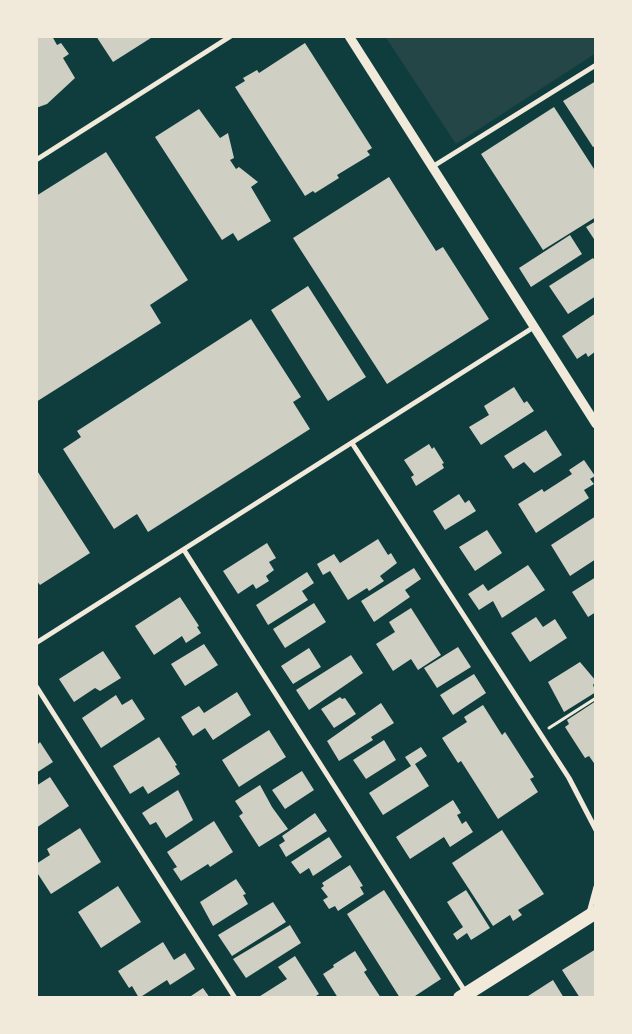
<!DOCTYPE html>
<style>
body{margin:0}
#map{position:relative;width:632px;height:1034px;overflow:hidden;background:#0f3d3e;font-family:"Noto Serif",serif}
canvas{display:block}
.frame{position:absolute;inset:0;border:38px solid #f1e9da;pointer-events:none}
</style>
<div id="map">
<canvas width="632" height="1034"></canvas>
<div class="frame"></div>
</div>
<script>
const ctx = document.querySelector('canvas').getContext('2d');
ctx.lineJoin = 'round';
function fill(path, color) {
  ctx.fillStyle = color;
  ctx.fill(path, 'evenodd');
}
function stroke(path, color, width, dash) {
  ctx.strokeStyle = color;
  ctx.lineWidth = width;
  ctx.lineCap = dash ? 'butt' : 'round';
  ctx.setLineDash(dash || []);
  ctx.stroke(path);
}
const green = new Path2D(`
 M385,36H596V53L456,144Z`);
const building = new Path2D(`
 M36,36H52L57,45L61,43L69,54L63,58L75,78L47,104L36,108Z
 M96,36H154L113,62Z
 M305,43L372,148L367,151L370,155L337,175L339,178L315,193L313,191L305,196L235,87L245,81L243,78L257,70L259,73Z
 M596,81V146L593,147L563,101Z
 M554,107L596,172V217L543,250L481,154Z
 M199,109L220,138L228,133L234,158L230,160L236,169L239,167L258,182L251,187L271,221L238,241L233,233L222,240L155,137Z
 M106,152L188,280L150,305L161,323L36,402V196Z
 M389,177L436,251L443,247L489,319L387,384L293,238Z
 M596,221V242L586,227Z
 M570,235L582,254L531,287L519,268Z
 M593,258L596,262V296L568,314L549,286Z
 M308,286L366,377L328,401L271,310Z
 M596,313V351L588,357L586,353L577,359L562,336Z
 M251,319L301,397L293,402L310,429L148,532L137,514L114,529L63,449L81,437L77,431Z
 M514,387L524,403L527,401L534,411L481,445L469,427L489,415L484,406Z
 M546,430L562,455L534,473L524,462L513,469L504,456Z
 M429,444L432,449L434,447L444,463L442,464L444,468L416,486L411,477L414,475L404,460Z
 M584,460L595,476L590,479L594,484L584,490L589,498L536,533L518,504L542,489L544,492L572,474L569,470Z
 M36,469L90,553L40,585L36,580Z
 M459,494L465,503L469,500L476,511L445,530L433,511Z
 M596,516V559L570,576L551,545Z
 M487,530L502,553L475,571L459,547Z
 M378,539L388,555L391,553L397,563L380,576L384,581L369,591L367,588L348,600L330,571L323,575L317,564L334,554L340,563Z
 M267,543L276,558L269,562L274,570L266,576L269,581L256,589L253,584L238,594L223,571Z
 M528,565L545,590L502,618L493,601L479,610L468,594L483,584L488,591Z
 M414,568L421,579L405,590L410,597L374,622L361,601Z
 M307,572L314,583L302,591L308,600L268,625L256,605Z
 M596,577V612L588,617L572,592Z
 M180,597L199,626L197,627L201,633L186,643L182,636L154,655L135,626Z
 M314,603L326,622L285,648L273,629Z
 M411,608L441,655L418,670L411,659L393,671L376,644L395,632L389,622Z
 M536,617L543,627L555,619L567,638L530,662L511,633Z
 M204,644L218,665L185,686L171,664Z
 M458,647L471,667L437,688L424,668Z
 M309,648L321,667L293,684L281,666Z
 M103,651L121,678L100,691L95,688L74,702L59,679Z
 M351,655L363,673L309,710L296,690Z
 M580,662L596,681L593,685L596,692L564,712L548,682Z
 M474,674L486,693L453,715L440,695Z
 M237,692L251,715L213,740L205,728L193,736L181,717L199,706L204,713Z
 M116,695L122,705L132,699L145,719L101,748L82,718Z
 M340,697L342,699L345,698L356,714L334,728L321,709Z
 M596,701V766L589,756L585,758L565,727L569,724L567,720Z
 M381,703L394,723L371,737L373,740L339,761L327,741Z
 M483,705L502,735L505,732L534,777L530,779L538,792L498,819L461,761L458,763L442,738L467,722L464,717Z
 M269,730L286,757L239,787L222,760Z
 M159,737L177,765L175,766L180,774L148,794L143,786L130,794L113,766Z
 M384,740L396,760L366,779L353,760Z
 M36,741L38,744L40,742L53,762L36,773Z
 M421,747L427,756L415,764L429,786L383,815L369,793L411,766L405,757Z
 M302,771L314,790L285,809L272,790Z
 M50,777L69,806L36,828V786Z
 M260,785L272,807L288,829L259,847L239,816L243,813L235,801Z
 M178,790L193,820L166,838L156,822L150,825L142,813Z
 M453,800L461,813L457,815L462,824L466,821L473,832L450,847L444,837L410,859L396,837Z
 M315,813L327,831L286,857L279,845L285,841L282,836Z
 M214,821L233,852L210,867L208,864L181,881L173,869L177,867L167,852Z
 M80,828L101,862L51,894L36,871V864L50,855L47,849Z
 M502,830L544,894L518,910L522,915L513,921L510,915L493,926L452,863Z
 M329,837L342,857L313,876L309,868L300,874L291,862Z
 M350,865L363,886L360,887L364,894L338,911L335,906L329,909L323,900L328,897L321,888L324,886L322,883Z
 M236,879L246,894L243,895L248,904L213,926L200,902Z
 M118,886L141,922L101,948L78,912Z
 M384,890L441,979L412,998H400L347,914Z
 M466,890L490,928L471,940L467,933L457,940L453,934L463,927L447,902Z
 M273,902L286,922L232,956L218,935Z
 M290,925L301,943L246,978L233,959Z
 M163,942L174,960L185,953L195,969L170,985L167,980L139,998L132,986L129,988L118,971Z
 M596,949V995L592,998H580L562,970Z
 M355,951L367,970L364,972L381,998H338L323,974L334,967L333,965Z
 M295,956L319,994L313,998H257L287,979L278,967Z
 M553,980L564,998H525Z
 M203,988L210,998H188Z`);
const path = new Path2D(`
 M549,728L596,698`);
const minor = new Path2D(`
 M36,160L231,36
 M432,167L596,65
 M352,443L569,778L596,830
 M184,550L466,993
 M36,643L534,327
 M36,686L235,998
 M589,913L596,887`);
const tertiary = new Path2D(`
 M349,36L596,424`);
const trunk = new Path2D(`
 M460,998L596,912`);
fill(green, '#244646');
fill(building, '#cfcfc3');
stroke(path, '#f1e9da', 3);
stroke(minor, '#f1e9da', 5);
stroke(tertiary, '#f1e9da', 9);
stroke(trunk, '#f1e9da', 14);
</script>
